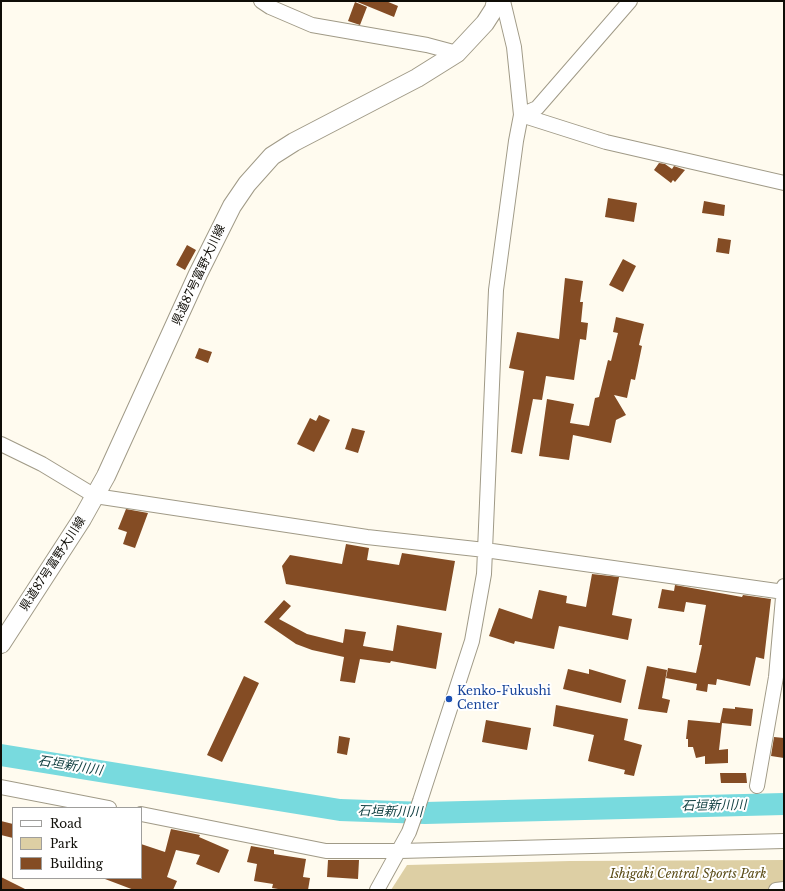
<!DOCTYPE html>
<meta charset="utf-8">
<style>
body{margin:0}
#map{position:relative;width:785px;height:891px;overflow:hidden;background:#fffbef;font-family:"Libre Baskerville",serif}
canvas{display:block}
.frame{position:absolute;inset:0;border:2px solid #0f0d07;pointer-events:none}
.legend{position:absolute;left:12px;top:807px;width:130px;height:72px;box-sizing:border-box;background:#fff;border:1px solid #9f9e9c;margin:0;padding:5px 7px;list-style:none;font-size:12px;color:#0f0d07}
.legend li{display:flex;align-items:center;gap:8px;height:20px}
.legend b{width:20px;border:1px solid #9f9e9c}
</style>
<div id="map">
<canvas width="785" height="891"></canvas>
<div class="frame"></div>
<ul class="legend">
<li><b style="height:5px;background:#fff"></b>Road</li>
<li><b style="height:11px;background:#ddcfa4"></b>Park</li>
<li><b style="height:11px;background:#844c24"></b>Building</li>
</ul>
</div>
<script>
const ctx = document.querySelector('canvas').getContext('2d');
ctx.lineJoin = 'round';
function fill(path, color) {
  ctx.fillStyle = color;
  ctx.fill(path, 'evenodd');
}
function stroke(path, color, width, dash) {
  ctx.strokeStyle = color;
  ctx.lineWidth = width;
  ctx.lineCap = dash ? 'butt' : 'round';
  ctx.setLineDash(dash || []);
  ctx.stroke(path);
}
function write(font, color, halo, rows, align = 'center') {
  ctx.font = font + ' "Libre Baskerville","Noto Sans JP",serif';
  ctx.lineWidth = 4;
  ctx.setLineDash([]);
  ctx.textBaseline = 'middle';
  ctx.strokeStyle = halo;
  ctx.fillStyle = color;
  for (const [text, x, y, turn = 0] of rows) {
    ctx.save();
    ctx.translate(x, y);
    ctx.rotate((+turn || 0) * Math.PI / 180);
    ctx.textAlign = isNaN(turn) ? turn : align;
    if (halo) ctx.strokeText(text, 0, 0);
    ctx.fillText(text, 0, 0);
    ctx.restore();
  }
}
const green = new Path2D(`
 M784,860V890H391L407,865L570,861Z`);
const river = new Path2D(`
 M1,755L340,810L425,813L784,804`);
const building = new Path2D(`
 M355,1H386L398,6L394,17Z
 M355,2L367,7L360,25L348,21Z
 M659,163L665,164L672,169L674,166L685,170L675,182L673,180L671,183L654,170Z
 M608,198L637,203L634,222L605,217Z
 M704,201L725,205L724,216L702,213Z
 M718,238L731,240L729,254L716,252Z
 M187,245L196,250L185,270L176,265Z
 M623,259L636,266L623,292L609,285Z
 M565,278L583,281L580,302H583L581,322L588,323L586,340L580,339L574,380L546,376L542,400L533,399L522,454L511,452L524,371L509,368L517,332L559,339Z
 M616,317L644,324L639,345L642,346L635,380L631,379L627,398L614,395L626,415L616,420L611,443L573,435L569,460L539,456L547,399L574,404L570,423L589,426L595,398L599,397L608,360L611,361L618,333L613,332Z
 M199,348L212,352L208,363L195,358Z
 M319,415L330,420L314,452L297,444L310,418L316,421Z
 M352,428L365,431L358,453L345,449Z
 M126,509L148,513L135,548L123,544L127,532L118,529Z
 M346,544L369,548L367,560L399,565L402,553L455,561L446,611L286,584L282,566L290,555L342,564Z
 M592,574L619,577L612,615L632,619L628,640L559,626L554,649L515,641L514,644L489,636L499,608L532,619L539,590L567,596L566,603L586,607Z
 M675,585L742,597L743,595L771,599L764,659L756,657L750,686L717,679L716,685L708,684L707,692L696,690L697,684L666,678L668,668L696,673L702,645H699L706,605L686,602L684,612L658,608L662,589L674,591Z
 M284,600L291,606L279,619L307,634L343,643L345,629L366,632L363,646L393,651L397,625L442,633L436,669L391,661L390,663L360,659L355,683L340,681L344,657L312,650L296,644L264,622Z
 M647,666L667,670L662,698L670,700L667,713L638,709Z
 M568,669L589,674V669L626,680L621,703L563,689Z
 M244,676L259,683L222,762L207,755Z
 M556,705L628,719L624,740L642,745L634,776L624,774L625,770L588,761L594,735L553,726Z
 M735,707L753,709L751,726L722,723L719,750L728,749V763L705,764V756L696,758L693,747H688V739H686L688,720L720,723L723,708L735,709Z
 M486,720L531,728L527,750L482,742Z
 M339,736L350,738L347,755L337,753Z
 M774,737L784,738V758L771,756Z
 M720,773H746L747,783H721Z
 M1,821L13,824V838L1,835Z
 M171,829L200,835L199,837L229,850L219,873L196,864L200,855L176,850L167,877L177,881L173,890H134L105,879L141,878V844L165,852Z
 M251,846L274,850V854L306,859L303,877L310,878L308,890H284L272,888L273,884L254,881L257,864L247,862Z
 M328,860H359L358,879L327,877Z
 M1,877L27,890H1Z`);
const minor = new Path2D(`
 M261,1L270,7L312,25L427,45L457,53
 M521,115L606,142L784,183
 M521,115L537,108L630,1
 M1,444L42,464L95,496L367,537L485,550L784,592
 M757,786L776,677L784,586
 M1,787L109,808
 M141,814L326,851H400L784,841
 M377,890L409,832L420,801L472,641L484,574L496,290L516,141L521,115L514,47L503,1
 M776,890L784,889`);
const major = new Path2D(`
 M1,644L82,519L106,476L198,274L232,206L247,184L272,156L294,142L417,78L457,53L485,23L494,9L496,1`);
const markers = [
 [449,699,4,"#1a4fb4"]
];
const streetNames = [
 ["県道87号富野大川線",199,275,-65],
 ["県道87号富野大川線",53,564,-57]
];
const transitNames = [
 ["Kenko-Fukushi",457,692],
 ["Center",457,706]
];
const parkNames = [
 ["Ishigaki Central Sports Park",688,875]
];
const waterNames = [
 ["石垣新川川",70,766,9],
 ["石垣新川川",714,806,-1],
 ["石垣新川川",390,812,1]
];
fill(green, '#ddcfa4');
stroke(river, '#78dade', 22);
fill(building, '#844c24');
stroke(minor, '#a09a87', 16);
stroke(major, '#a09a87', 20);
stroke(minor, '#fff', 14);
stroke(major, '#fff', 18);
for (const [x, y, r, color] of markers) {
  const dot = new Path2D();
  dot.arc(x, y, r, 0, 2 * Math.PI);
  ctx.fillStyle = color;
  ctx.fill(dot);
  stroke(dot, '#fff', 1.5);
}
write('12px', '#0f0d07', '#fff', streetNames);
write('12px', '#164399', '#fff', transitNames, 'left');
write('italic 12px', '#5a4b15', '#fff', parkNames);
write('italic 13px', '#134143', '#fff', waterNames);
</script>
